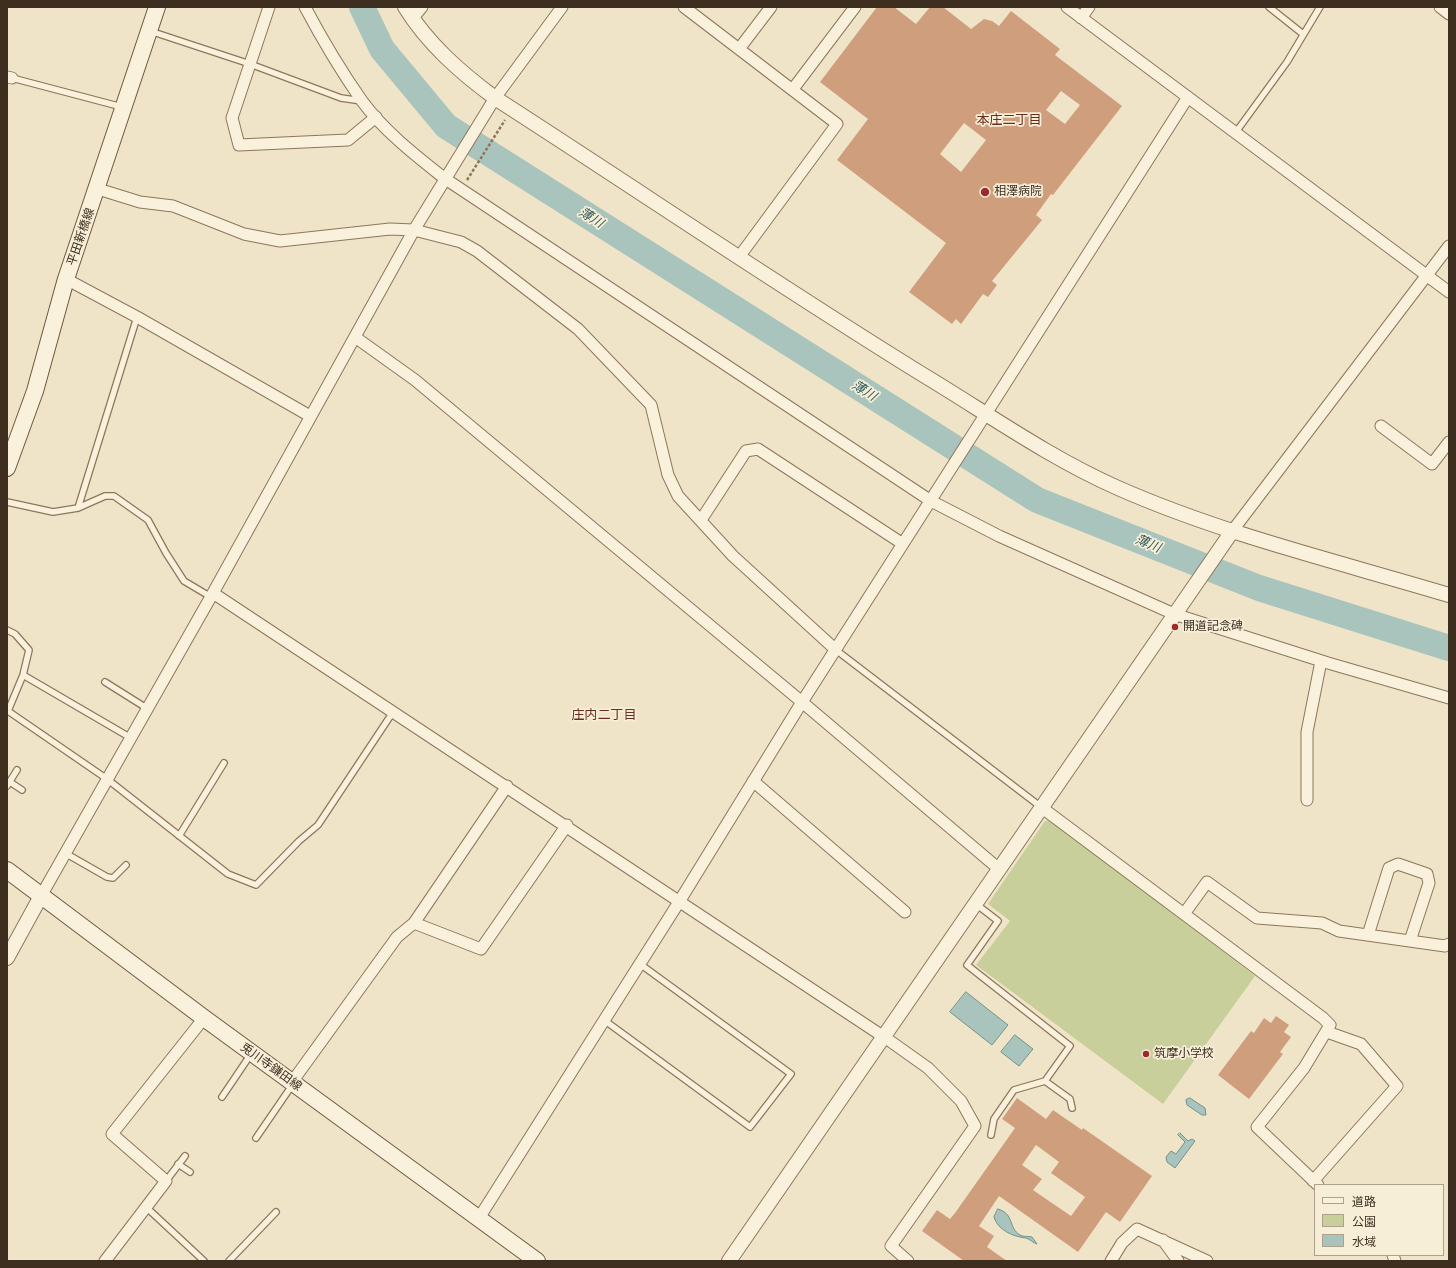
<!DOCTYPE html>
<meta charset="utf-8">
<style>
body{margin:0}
#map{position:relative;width:1456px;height:1268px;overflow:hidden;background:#f0e4c8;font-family:"IBM Plex Serif","Noto Sans JP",serif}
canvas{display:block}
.frame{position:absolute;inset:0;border:8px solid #3d2e20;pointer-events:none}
.legend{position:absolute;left:1314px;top:1184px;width:130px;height:72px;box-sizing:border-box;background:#f7eed8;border:1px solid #ada18e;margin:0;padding:5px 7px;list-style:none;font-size:12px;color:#3d2e20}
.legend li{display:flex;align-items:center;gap:8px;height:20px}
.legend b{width:20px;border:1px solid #ada18e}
</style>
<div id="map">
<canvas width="1456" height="1268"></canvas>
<div class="frame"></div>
<ul class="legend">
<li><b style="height:5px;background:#faf1dc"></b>道路</li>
<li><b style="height:11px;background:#c9cf9b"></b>公園</li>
<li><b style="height:11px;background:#a9c4bc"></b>水域</li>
</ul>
</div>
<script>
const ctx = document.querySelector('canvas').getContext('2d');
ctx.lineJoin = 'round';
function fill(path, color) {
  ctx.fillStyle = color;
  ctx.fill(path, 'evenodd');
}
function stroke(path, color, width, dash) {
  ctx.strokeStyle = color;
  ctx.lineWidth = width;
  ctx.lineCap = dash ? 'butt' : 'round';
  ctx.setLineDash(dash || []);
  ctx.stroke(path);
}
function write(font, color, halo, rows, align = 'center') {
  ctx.font = font + ' "IBM Plex Serif","Noto Sans JP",serif';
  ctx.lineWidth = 3.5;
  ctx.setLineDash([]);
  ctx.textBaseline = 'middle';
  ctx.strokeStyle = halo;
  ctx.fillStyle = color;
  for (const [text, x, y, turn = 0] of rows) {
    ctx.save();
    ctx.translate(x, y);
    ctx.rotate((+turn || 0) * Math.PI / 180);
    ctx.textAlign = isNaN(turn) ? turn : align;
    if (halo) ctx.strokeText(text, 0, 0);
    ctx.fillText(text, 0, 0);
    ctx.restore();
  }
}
const green = new Path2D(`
 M1050,820L1255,976L1163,1104L976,965L1010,921L988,904L1045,821Z`);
const water = new Path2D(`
 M966,992L1008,1025L992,1045L950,1012Z
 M1015,1035L1033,1049L1019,1066L1001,1052Z
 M1190,1098L1205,1108L1206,1115H1202L1187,1105L1186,1100Z
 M1180,1133L1188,1141L1192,1139L1195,1141L1175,1168L1167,1162L1166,1157L1171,1151L1176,1154L1185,1142L1178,1135Z
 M998,1209C1015,1214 1008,1228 1020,1235C1023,1237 1028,1236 1032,1237L1037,1244C1033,1243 1030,1239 1026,1238C1014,1237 997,1230 994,1217Z`);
const river = new Path2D(`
 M362,7L382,49L446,126L1037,500L1259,588L1449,648`);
const building = new Path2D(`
 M877,7H894L916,24L930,7H943L971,29L984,19L992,21L999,26L1011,11L1060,49L1055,55L1122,106L1053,195L1051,194L1036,215L1042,220L992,281L997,285L988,297L983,294L961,324L956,319L952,324L909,292L946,243L837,160L868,119L820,82ZM1061,91L1080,105L1065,124L1046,110ZM964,123L986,140L961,172L940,154Z
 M1276,1016L1289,1025L1284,1032L1291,1037L1280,1052L1283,1054L1249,1099L1218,1075L1251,1031L1254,1033L1264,1018L1271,1023Z
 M1017,1098L1046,1119L1053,1110L1082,1130L1083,1128L1152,1176L1120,1222L1106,1212L1078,1252L999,1196L979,1226L994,1236L987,1247L1007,1261H964L922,1231L937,1210L950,1219L955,1213L1015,1128L1002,1119ZM1036,1145L1059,1162L1051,1173L1085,1197L1071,1216L1033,1190L1042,1179L1022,1165Z`);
const path = new Path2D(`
 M467,180L505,120`);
const service = new Path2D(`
 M1269,7L1303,34
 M150,31L250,64L341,98L362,101
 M12,78L122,107
 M1236,132L1287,62L1320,7
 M7,502L53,512L78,508L137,317
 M78,508L105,496H114L148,520L166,553L184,581L211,597
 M7,630L15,634L29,650L23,675L8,711L107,779L228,874L256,885L299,841L318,825L393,712
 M836,650L1041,807
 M23,675L131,738
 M105,682L148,709
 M10,782L22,790
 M7,786L17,770
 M179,836L224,763
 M65,853L107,877L113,878L126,865
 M976,904L998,921L967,965L1070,1046L1045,1081
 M604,1020L750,1127L791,1074L640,964
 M222,1097L251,1054
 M991,1135L994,1119L1014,1090L1045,1081L1070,1099L1072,1108
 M256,1138L293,1084
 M178,1164L190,1172
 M166,1181L185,1156
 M146,1207L204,1261
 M229,1261L276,1212`);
const minor = new Path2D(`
 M269,7L232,118L239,145L348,140L376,117
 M305,7C322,39 341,71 362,101C384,131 415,155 444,178L931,501L999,536L1174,614L1328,663L1449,698
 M684,7L837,124L739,257
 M1067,7L1449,292
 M1440,7L1449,14
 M1081,18L1089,7
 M412,19L422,7
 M739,49L771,7
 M7,77L12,78
 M793,89L855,7
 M98,189L140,202L173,206L244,234L280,241L390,229L414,230L461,242L477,251L578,329L651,405L668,475L678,496L733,556L836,650
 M66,279L137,317L310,416
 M355,337L415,380L802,702L999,869
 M1381,426L1432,464L1449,442
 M701,520L746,451L758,449L903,544
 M1233,530L1449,246
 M213,593L890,1041L928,1068L961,1101L975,1126L891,1246L908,1261
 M753,781L905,912
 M1307,800V732L1321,661
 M1041,807L1323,1018L1330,1025L1304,1068L1257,1127L1318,1185
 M41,896L213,593L414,230L495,98L562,7
 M1184,914L1207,882L1257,918L1322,923L1339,931L1445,946L1449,944
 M414,923L481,949L567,825
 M1368,935L1389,868L1398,864L1427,874L1429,883L1410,941
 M292,1082L397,937L414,923L507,786
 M1313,1181L1397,1086L1361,1044L1327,1032
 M479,1218L679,902L802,702L1188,97
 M1163,1240L1178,1261
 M1393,1255L1395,1261
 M105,1261L166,1181L112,1134L204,1018
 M1111,1261L1122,1243L1137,1229L1207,1261`);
const tertiary = new Path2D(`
 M405,7C428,44 460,72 495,98C638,190 779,286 925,376C988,414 1050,458 1118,488C1222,534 1339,562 1449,595
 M7,958L41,896
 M729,1261L1233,530`);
const secondary = new Path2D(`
 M7,468L35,391L66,279L157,7
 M7,870L204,1018L537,1261`);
const markers = [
 [985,192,5,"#9e2a2b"],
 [1175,627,4,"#9e2a2b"],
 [1146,1054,4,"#9e2a2b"]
];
const poiNames = [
 ["相澤病院",994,192],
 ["開道記念碑",1183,627],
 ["筑摩小学校",1154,1054]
];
const streetNames = [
 ["平田新橋線",81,237,-71],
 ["兎川寺鎌田線",271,1067,36]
];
const neighbourhoodNames = [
 ["本庄二丁目",1009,120],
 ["庄内二丁目",604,715]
];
const waterNames = [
 ["薄川",591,218,32],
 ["薄川",864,391,32],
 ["薄川",1148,544,22]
];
fill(green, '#c9cf9b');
fill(water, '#a9c4bc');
stroke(water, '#6f938a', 1);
stroke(river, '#a9c4bc', 26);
fill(building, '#cf9f7d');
stroke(service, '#8d765c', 8);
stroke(minor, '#8d765c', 13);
stroke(tertiary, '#8d765c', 16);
stroke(secondary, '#6f573f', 18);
stroke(path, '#8d765c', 2.5, [3, 2]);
stroke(service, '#faf1dc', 5.5);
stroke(minor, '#faf1dc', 11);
stroke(tertiary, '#faf1dc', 14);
stroke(secondary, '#faf1dc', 16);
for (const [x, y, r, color] of markers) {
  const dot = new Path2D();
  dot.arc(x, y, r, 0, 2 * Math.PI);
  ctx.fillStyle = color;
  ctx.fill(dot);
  stroke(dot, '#f7eed8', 1.5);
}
write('12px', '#3d2e20', '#f7eed8', poiNames, 'left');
write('12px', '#3d2e20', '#f7eed8', streetNames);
write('13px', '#6b2e1e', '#f7eed8', neighbourhoodNames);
write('italic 13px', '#2f5d5a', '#f7eed8', waterNames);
</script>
